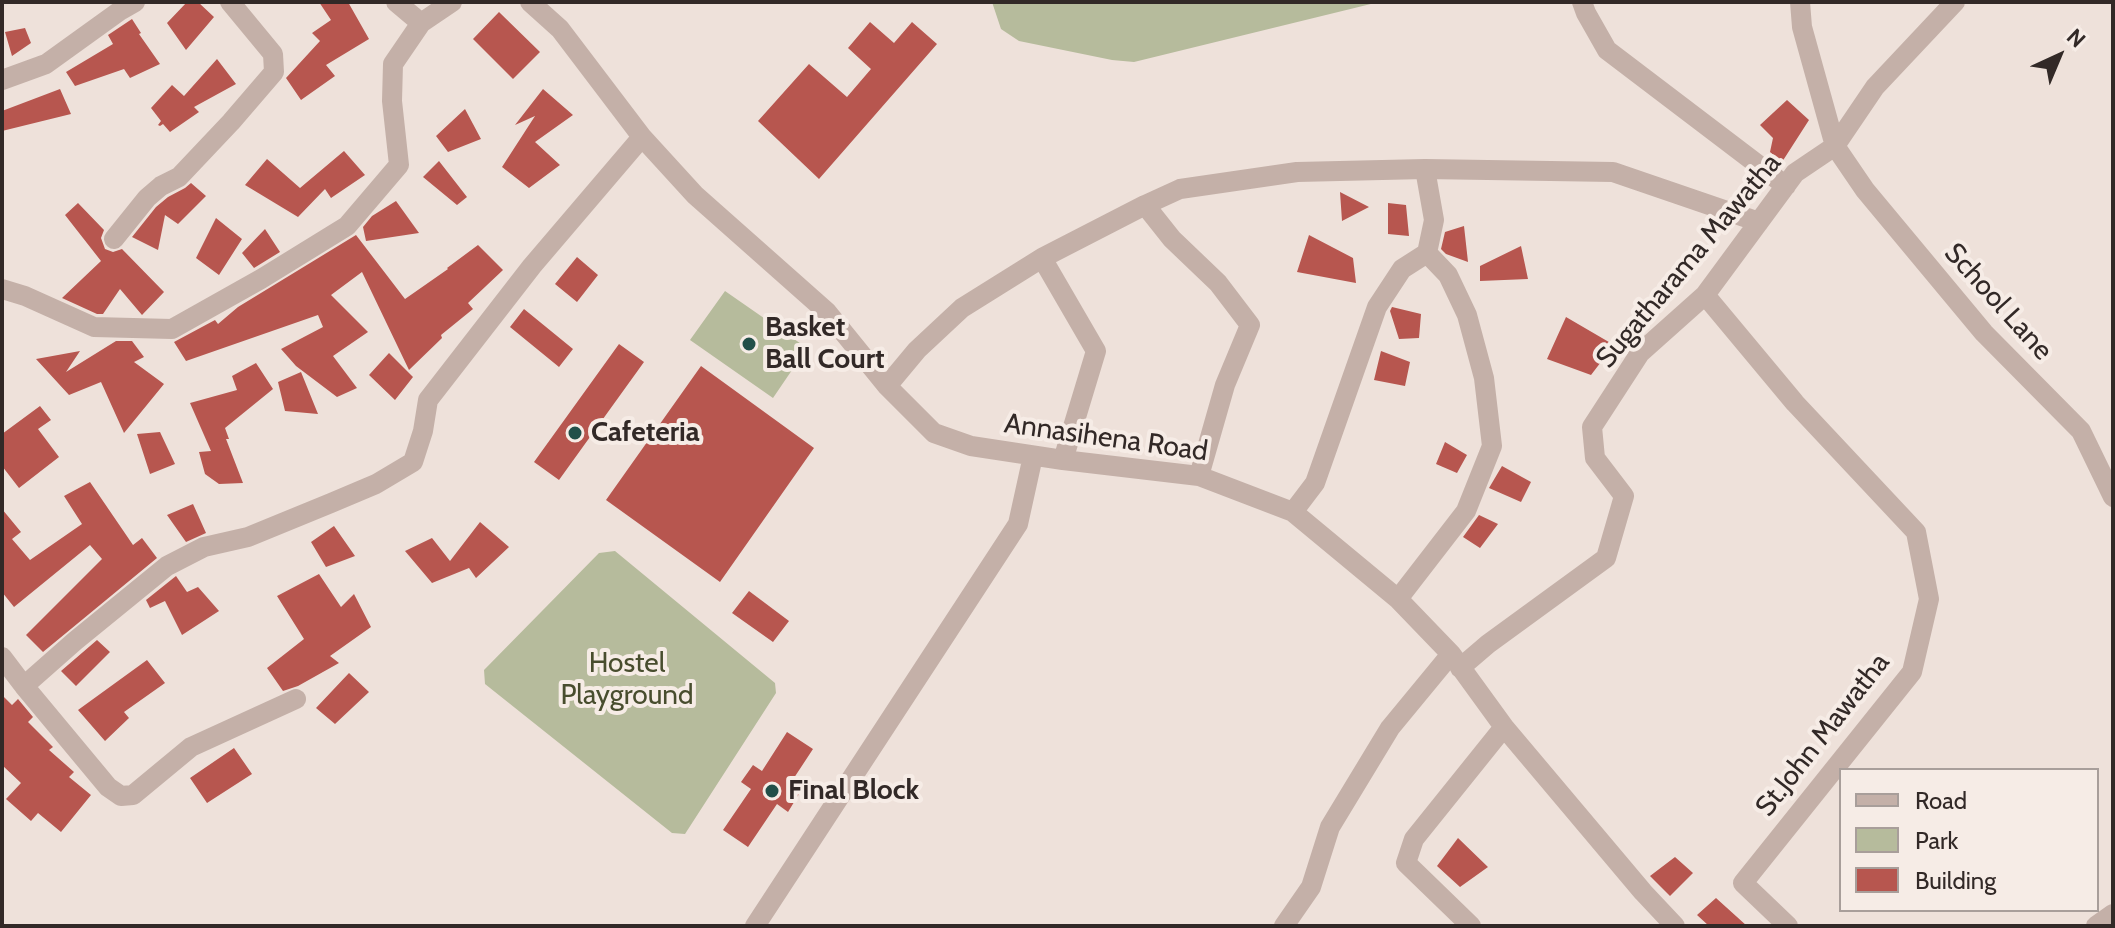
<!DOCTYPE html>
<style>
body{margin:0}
#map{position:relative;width:2115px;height:928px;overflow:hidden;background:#eee1da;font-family:Cabin,sans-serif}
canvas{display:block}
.frame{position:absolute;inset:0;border:4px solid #322927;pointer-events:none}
.legend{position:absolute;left:1839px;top:768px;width:260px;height:144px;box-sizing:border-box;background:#f6ece6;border:2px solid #a89e9a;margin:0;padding:10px 14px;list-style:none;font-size:24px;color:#322927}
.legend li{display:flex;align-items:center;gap:16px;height:40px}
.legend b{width:40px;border:2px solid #a89e9a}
.north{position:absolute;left:2019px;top:16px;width:80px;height:80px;-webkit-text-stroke:6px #f6ece6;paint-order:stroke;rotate:44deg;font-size:22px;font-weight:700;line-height:32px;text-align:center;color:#322927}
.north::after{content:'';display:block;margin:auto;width:28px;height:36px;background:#322927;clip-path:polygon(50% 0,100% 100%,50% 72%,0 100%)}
</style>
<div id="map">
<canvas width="2115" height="928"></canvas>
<div class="frame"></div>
<ul class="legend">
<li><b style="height:10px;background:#c4b0a8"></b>Road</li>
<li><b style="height:22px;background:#b6bb9c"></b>Park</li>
<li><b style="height:22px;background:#b7564f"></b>Building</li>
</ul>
<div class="north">N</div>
</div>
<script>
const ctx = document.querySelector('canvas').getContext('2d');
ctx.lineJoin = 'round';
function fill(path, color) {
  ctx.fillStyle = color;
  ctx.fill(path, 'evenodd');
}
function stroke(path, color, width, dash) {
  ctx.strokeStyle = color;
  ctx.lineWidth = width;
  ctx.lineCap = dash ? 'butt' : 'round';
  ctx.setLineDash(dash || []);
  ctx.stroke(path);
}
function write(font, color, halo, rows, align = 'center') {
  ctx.font = font + ' Cabin,sans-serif';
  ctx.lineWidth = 8;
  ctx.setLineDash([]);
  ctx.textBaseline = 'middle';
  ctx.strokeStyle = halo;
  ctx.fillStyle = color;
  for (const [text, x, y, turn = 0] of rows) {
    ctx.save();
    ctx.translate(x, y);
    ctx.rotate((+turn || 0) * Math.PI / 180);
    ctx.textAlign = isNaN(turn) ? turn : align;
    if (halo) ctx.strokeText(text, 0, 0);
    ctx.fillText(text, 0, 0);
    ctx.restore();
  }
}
const green = new Path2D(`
 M992,2H1379L1134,62L1112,60L1019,41L1001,29Z
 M725,291L807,348L773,398L690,340Z
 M615,551L775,683L776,693L685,834L672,833L485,684L484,670L599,553Z`);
const building = new Path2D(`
 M187,2H198L214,17L186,50L167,23Z
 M319,2H348L369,39L326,65L335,76L301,100L286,78L320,41L312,33L331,20Z
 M499,12L540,52L513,79L473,39Z
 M132,19L141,33L139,34L160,64L130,78L124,69L75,86L66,72L113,44L108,35Z
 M870,22L894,43L912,22L937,44L819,179L758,121L809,64L847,97L871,69L848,48Z
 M25,28L31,43L12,56L5,32Z
 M217,59L236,84L194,107L199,112L170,132L163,124L160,126L158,125L161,121L151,108L172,85L184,96Z
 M60,89L71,114L2,131V111Z
 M543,89L573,115L535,142L560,165L529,188L502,167L535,116L515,125Z
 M1787,100L1809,120L1782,162L1770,152L1773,138L1760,125Z
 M465,109L481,139L448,152L436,136Z
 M344,151L365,175L331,198L325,189L298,217L245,185L267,159L300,188Z
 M439,161L467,197L457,205L423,177Z
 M191,183L206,196L178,224L165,215L158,250L132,237L156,207L168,197L185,188Z
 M1340,192L1369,207L1342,221Z
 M396,201L419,233L366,241L363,227L372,216Z
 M78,203L104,230L101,238L105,249L113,252L122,249L164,292L142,315L120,289L103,314H97L62,298L101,261L65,215Z
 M1388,203L1406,205L1409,236L1388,234Z
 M216,218L242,239L219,275L196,258Z
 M1464,226L1468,262L1446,254L1441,249L1445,232Z
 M265,229L280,252L254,268L242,253Z
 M356,235L405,299L448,269L447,268L478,245L503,270L468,303L473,309L441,335L442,338L409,370L362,272L331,295L368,332L333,356L357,388L337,397L296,366L281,349L323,327L318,315L186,361L174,342L215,320L218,324L238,307Z
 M1309,235L1353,258L1356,283L1297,272Z
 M1521,246L1528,279L1480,281V266Z
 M577,257L598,275L577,302L555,284Z
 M1392,307L1421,314L1419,338L1399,339L1390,311Z
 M524,309L573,349L559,367L510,327Z
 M1566,317L1614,345L1591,375L1547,359Z
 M116,341H132L144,357L134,362L164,384L124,433L101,382L69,395L36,359L80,351L66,372Z
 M619,344L644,362L559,480L534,462Z
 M1381,351L1410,362L1405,386L1374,380Z
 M389,353L413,377L395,400L369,375Z
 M256,363L273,389L225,428L229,439H226L243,483L219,484L205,474L199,452L211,451L190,403L237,390L232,376Z
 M701,366L814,448L720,582L606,500Z
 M301,372L318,414L285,411L278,382Z
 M40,406L51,420L38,429L59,457L19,488L2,466V434Z
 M160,432L175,464L150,474L137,434Z
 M1445,442L1467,455L1457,473L1436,464Z
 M1502,466L1531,482L1521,502L1489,488Z
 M90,482L133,545L142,538L157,558L43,652L26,635L102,559L90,545L14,607L2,592V509L21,532L12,539L30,560L82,524L64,496Z
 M193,504L206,533L186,542L167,515Z
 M1479,515L1498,524L1480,548L1463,537Z
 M480,522L509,547L476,578L469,568L432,583L405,551L432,538L450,561Z
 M334,526L355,556L326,567L311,542Z
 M319,574L341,607L354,594L371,627L330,656L339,663L298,686L283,691L267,668L304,639L277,596Z
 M176,576L187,592L198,587L219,611L182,635L165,601L150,608L146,600Z
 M749,591L789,621L773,642L732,613Z
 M97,640L110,652L76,686L61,671Z
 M147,660L165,683L124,712L129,718L105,741L78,710Z
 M349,673L369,692L335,724L316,708Z
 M2,695L12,705L18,699L33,717L28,722L53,747L49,750L74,772L69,777L91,795L61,832L38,813L31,821L6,799L21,783L2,765Z
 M787,732L813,749L788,787L799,794L788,812L777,804L748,847L723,830L751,789L741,782L753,765L762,771Z
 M234,748L252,774L207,803L190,778Z
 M1458,838L1488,867L1460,887L1437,866Z
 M1675,857L1693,873L1670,896L1650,876Z
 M1716,898L1747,926H1709L1697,915Z`);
const minor = new Path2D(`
 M396,2L421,23
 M530,2L560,29L642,137L695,195L827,312L887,386L934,433L971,446L1063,460L1199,476L1293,512L1398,599L1451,654L1504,727L1643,892L1675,926
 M1582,2L1586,13L1607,50L1786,186
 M1800,2L1802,27L1835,146L1865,190L1984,333L2081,431L2113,497
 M2,80L46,64L121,10L135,2
 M1145,205L1172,239L1218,283L1250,325L1225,385L1199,476
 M114,239L147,198L161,186L179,177L231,122L274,72L273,54L230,2
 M1042,258L1096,351L1063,460
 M2,289L25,296L94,327L172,329L261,279L347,226L399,165L392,101L393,64L421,23L452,2
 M1705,295L1795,403L1916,532L1929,599L1912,672L1743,883L1788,926
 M887,386L917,350L962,308L1042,258L1145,205L1180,189L1297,172L1425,169L1613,172L1759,222
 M1293,512L1315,483L1377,307L1402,269L1427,253L1434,220L1425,169
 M1398,599L1466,511L1492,446L1484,378L1467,315L1448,275L1427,253
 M2,657L24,686L108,787L121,796L133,795L191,747L296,699
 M1460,668L1488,644L1606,558L1624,496L1595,458L1592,427L1640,353L1705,295L1795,173L1835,146L1875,87L1955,2
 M24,686L75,641L167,566L204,547L248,537L331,503L376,484L413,462L423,431L428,400L532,266L642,137
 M755,926L1018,524L1033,456
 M1284,926L1311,887L1330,827L1390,728L1451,654
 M1471,926L1406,863L1414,839L1504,727
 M2096,926L2113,914`);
const markers = [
 [749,344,8,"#224f49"],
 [575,433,8,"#224f49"],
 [772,791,8,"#224f49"]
];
const streetNames = [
 ["Sugatharama Mawatha",1689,261,-50],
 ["School Lane",1998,302,48],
 ["Annasihena Road",1106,438,8],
 ["St.John Mawatha",1823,735,-52]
];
const poiNames = [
 ["Basket",765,328],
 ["Ball Court",765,360],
 ["Cafeteria",591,433],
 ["Final Block",788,791]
];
const parkNames = [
 ["Hostel",627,664],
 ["Playground",627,696]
];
fill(green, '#b6bb9c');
fill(building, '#b7564f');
stroke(minor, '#c4b0a8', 20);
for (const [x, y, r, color] of markers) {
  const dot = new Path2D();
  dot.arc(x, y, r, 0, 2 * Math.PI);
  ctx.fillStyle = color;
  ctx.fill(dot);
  stroke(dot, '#f6ece6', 3);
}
write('28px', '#322927', '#f6ece6', streetNames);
write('bold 28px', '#322927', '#f6ece6', poiNames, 'left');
write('28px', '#484d2e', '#f6ece6', parkNames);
</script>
